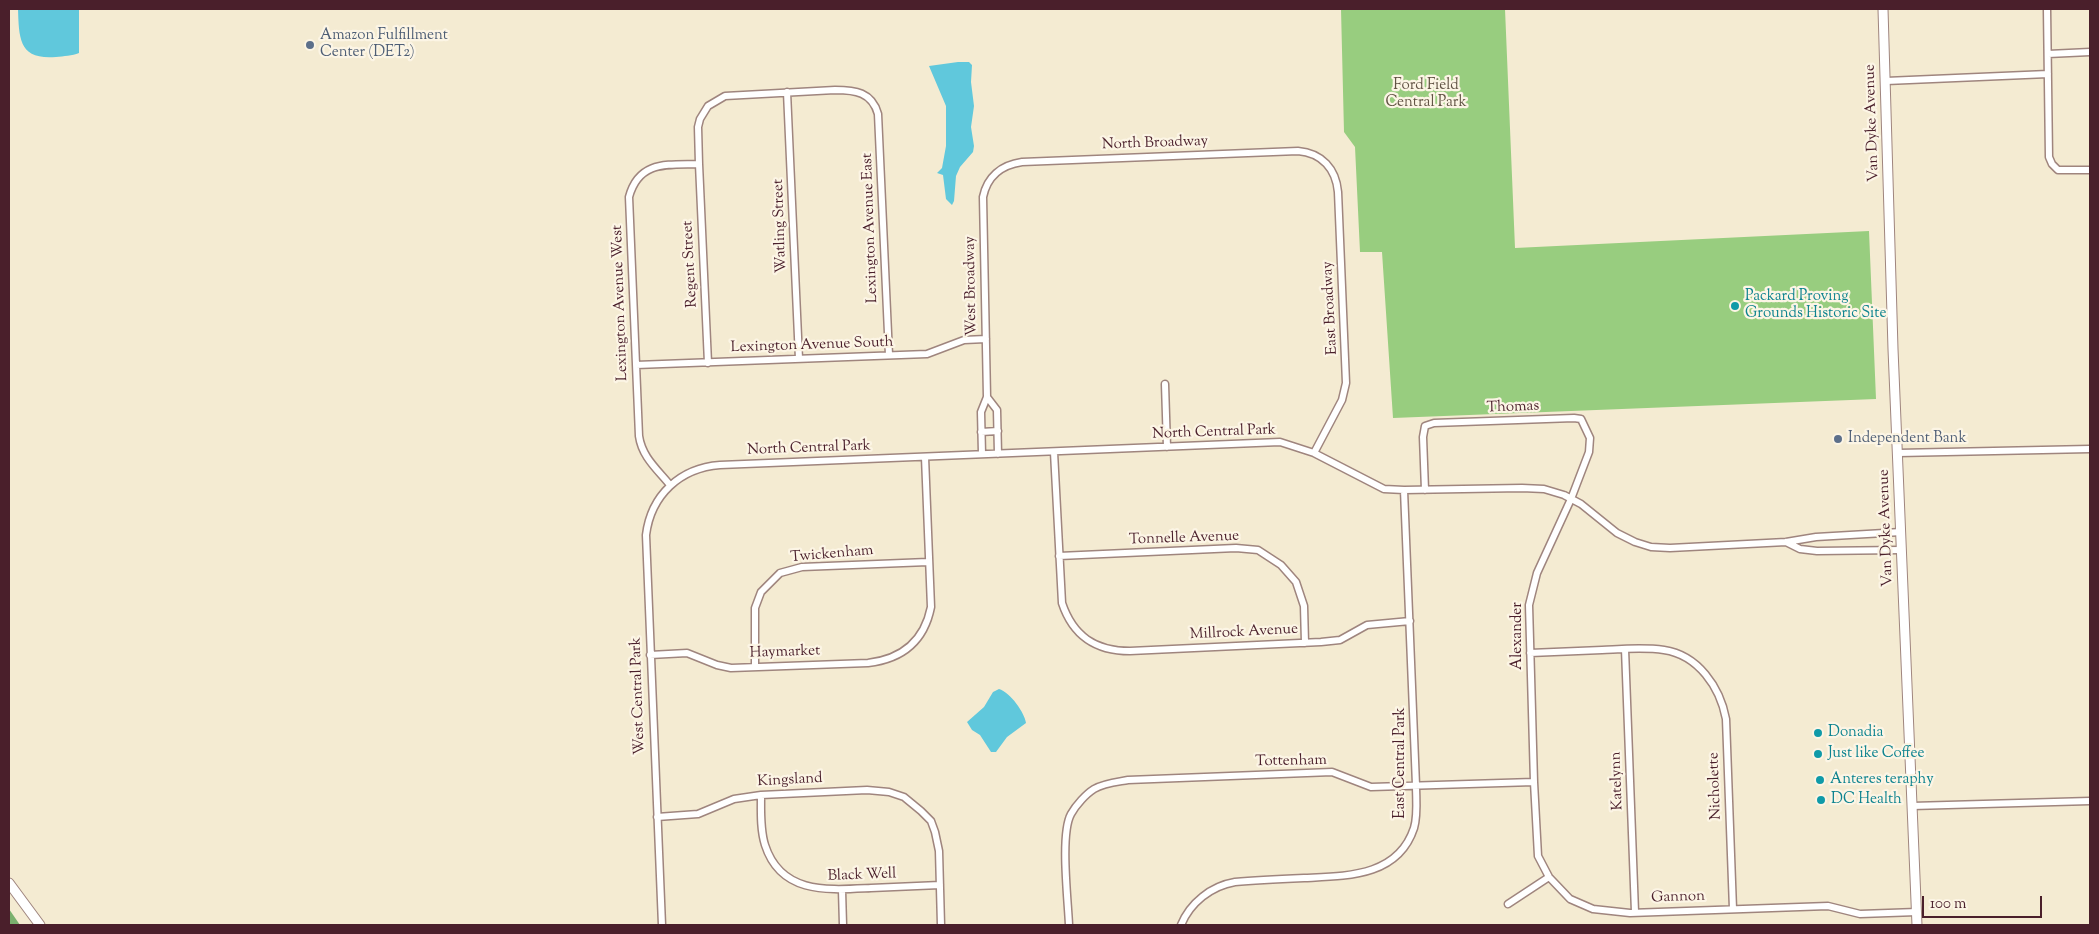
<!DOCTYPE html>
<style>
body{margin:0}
#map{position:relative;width:2099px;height:934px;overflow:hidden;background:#f4ebd2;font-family:"Sorts Mill Goudy",serif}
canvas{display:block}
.frame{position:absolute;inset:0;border:10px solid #4a1f2b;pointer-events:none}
.scale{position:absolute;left:1922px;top:896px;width:120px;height:22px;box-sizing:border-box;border:2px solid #4a1f2b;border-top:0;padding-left:6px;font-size:15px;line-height:18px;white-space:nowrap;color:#4a1f2b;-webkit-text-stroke:4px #fcf5e5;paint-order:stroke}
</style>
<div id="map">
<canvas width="2099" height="934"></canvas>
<div class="frame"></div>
<div class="scale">100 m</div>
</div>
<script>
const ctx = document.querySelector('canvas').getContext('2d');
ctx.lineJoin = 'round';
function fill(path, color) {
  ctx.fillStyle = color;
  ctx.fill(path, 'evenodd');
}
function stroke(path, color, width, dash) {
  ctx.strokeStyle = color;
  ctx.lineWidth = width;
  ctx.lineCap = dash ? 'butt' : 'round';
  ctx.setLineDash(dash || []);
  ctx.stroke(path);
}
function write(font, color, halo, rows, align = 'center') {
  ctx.font = font + ' "Sorts Mill Goudy",serif';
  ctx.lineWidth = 4.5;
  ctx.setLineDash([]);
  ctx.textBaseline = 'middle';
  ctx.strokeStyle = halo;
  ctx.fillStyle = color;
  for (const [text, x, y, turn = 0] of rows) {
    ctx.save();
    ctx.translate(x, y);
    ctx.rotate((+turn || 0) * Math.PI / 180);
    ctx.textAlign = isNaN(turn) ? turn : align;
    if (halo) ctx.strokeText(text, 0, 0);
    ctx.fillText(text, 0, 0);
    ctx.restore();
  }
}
const green = new Path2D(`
 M1341,9H1505L1515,248L1869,231L1876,399L1393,418L1382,252H1360L1355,147L1344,132Z`);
const forest = new Path2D(`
 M9,909L20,925H9Z`);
const water = new Path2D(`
 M18,9H79V53C72,56 64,56 56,57C19,60 19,39 18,9Z
 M958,62H969L972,65L971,82L974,106L971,127L974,146L973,152L960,167L956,176L954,201L952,205L946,199L943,175L937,173L942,168L946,146V106L929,66Z
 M999,689C1010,692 1025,713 1026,723L1007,737L996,752H991L980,735L972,730L967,722L984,707L993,692Z`);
const street = new Path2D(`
 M2047,9L2049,157L2052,164L2058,170H2090
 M2048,54L2090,52
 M1886,81L2048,74
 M787,92L799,359
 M708,363L699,164L698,127L700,119L708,106L725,96L835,90C855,90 872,92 878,114L889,355
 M636,365L927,354L964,340L986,339
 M1165,384L1167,447
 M987,397L997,410L998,454
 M981,432L998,431
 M1054,452L1062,603C1073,636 1095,651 1130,651L1321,642L1340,640L1367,625L1410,621
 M1898,453L2090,449
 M982,454L981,412L987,397L983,197C987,177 1001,165 1022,162L1298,151C1322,153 1336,169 1338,192L1346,383L1342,400L1314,453
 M670,485C657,469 642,457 639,436L629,197C639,160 668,165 699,164
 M1425,490L1423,437L1425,426L1434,423L1574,418L1581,419L1590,438L1589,452L1571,499L1537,573L1529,605L1534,782L1538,856L1549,877L1570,899L1593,909L1630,913L1828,906L1860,914L1917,912
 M1786,542L1800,549L1817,551L1901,550
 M1059,556L1236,548L1258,550L1281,565L1296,582L1304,606L1305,643
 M1625,649L1635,912
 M1530,653C1554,652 1578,651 1602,650C1623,649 1643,647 1664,650C1698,655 1720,687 1726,719L1733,909
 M650,655L687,653L717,665L731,668L868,663C902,659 924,642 931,607L925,457
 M755,667V608L761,592L780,573L802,567L928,562
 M761,795C761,811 760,829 765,845C781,895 829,890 871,888C894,887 917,886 940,885
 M1912,806L2090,801
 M657,817L698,814L734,799L761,795L867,790L889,792L904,797L921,811L931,821L935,832L939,851L941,925
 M842,890L843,925
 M1508,904L1549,877
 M662,925L646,535C651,495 680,468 720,465L1280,442L1314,453L1384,489L1404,490L1522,488L1544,489L1564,495L1581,504L1617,533L1635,542L1651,547L1670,548L1786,542L1816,537L1901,532
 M1069,925C1068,900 1060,834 1071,814C1076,805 1086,794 1094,789C1104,783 1117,782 1128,780L1332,772L1371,787L1534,782
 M1181,925C1190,903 1211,886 1235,882C1258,880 1281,879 1304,878C1346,876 1398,877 1414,828C1418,815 1416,799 1416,785L1404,490`);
const secondary = new Path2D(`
 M1883,9L1893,349L1917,925
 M9,883L40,925`);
const markers = [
 [310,45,5,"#5c6f8a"],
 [1735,306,5,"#0f9aa8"],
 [1838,439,5,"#5c6f8a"],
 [1818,733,5,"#0f9aa8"],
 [1818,754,5,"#0f9aa8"],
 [1820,780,5,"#0f9aa8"],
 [1821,800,5,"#0f9aa8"]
];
const serviceNames = [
 ["Amazon Fulfillment",320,36],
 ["Center (DET2)",320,53],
 ["Independent Bank",1848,439]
];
const parkNames = [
 ["Ford Field",1426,86],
 ["Central Park",1426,103]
];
const streetNames = [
 ["Van Dyke Avenue",1873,123,-92],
 ["North Broadway",1155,144,-2],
 ["Watling Street",781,226,-92],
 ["Lexington Avenue East",871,228,-92],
 ["Regent Street",691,264,-93],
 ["West Broadway",972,286,-91],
 ["Lexington Avenue West",621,303,-92],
 ["East Broadway",1331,308,-93],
 ["Lexington Avenue South",812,346,-2],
 ["Thomas",1513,408,-2],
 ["North Central Park",1214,433,-2],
 ["North Central Park",809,449,-2],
 ["Van Dyke Avenue",1887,528,-92],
 ["Tonnelle Avenue",1184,539,-2],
 ["Twickenham",832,555,-5],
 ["Millrock Avenue",1244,633,-3],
 ["Alexander",1518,636,-90],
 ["Haymarket",785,653,-2],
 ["West Central Park",639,696,-92],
 ["Tottenham",1291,762,-1],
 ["East Central Park",1401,763,-90],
 ["Kingsland",790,781,-3],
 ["Katelynn",1618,781,-92],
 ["Nicholette",1716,786,-92],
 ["Black Well",862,876,-2],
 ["Gannon",1678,898,-2]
];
const cultureNames = [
 ["Packard Proving",1745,297],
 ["Grounds Historic Site",1745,314],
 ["Donadia",1828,733],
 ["Just like Coffee",1828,754],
 ["Anteres teraphy",1830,780],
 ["DC Health",1831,800]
];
fill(green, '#98cd7f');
fill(forest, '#7ab06e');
fill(water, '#60c8dc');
stroke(street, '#9f857e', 9);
stroke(secondary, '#9f857e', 11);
stroke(street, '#fff', 6);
stroke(secondary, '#fff', 9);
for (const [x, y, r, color] of markers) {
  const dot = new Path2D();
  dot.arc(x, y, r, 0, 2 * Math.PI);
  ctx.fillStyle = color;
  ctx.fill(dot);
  stroke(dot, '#fcf5e5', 2);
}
write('15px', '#4e5e75', '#fcf5e5', serviceNames, 'left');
write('15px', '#615344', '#fcf5e5', parkNames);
write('15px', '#4a1f2b', '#fcf5e5', streetNames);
write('15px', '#0d838f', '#fcf5e5', cultureNames, 'left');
</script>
